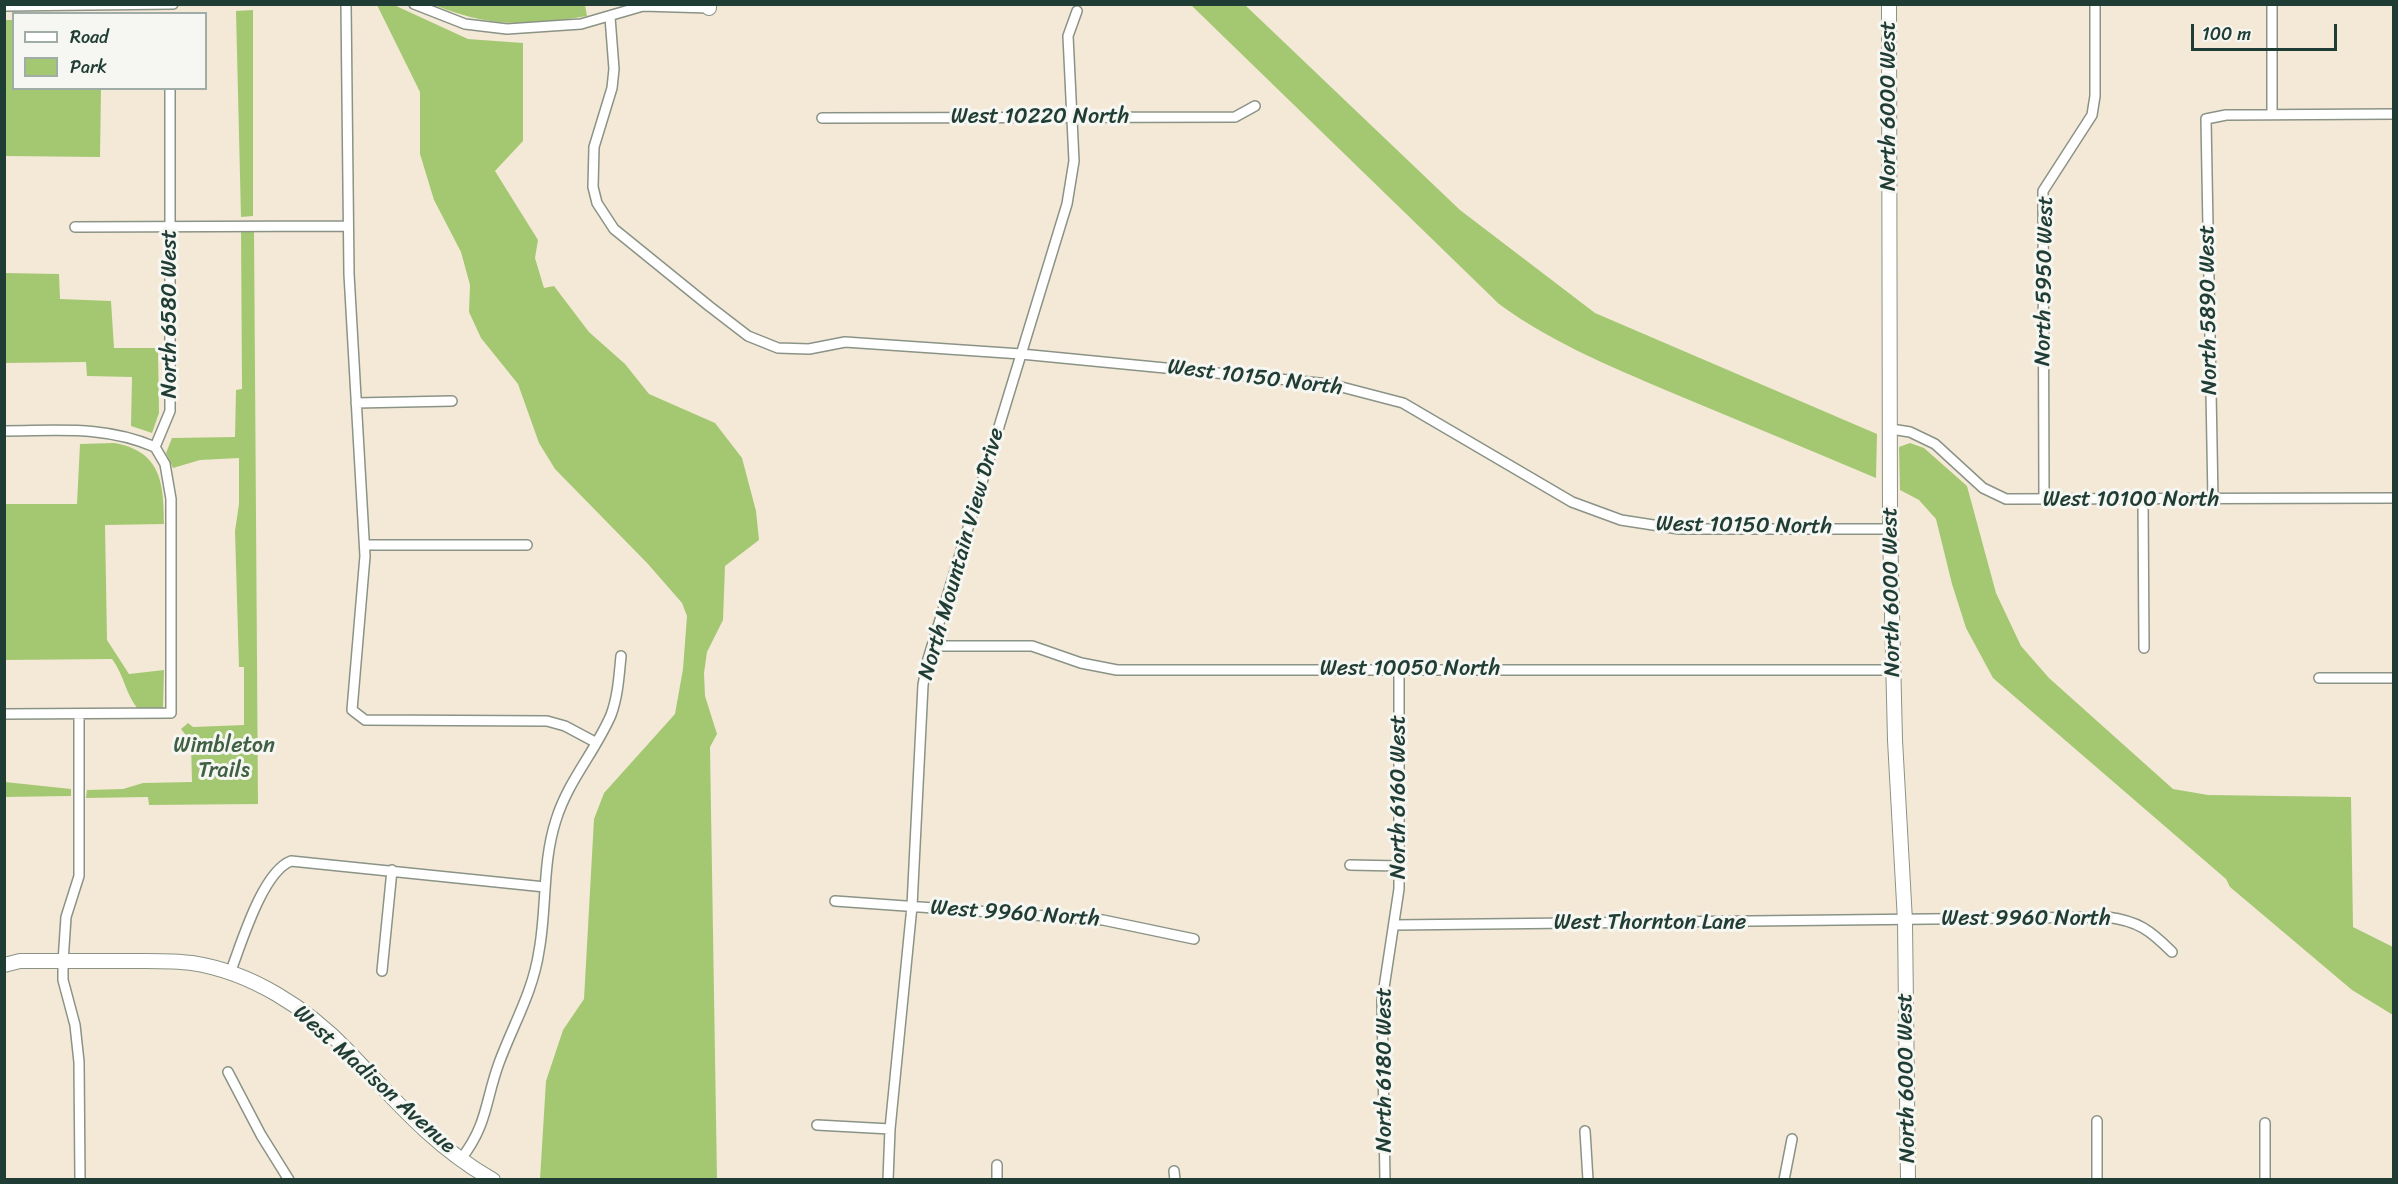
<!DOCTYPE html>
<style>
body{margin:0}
#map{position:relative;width:2398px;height:1184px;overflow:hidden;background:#f4e9d7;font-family:Sriracha,sans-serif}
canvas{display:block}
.frame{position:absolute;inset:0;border:6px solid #1f3d34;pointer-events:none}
.legend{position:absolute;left:12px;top:12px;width:195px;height:78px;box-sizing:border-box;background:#f6f6f2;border:2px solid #a0aca6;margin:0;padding:8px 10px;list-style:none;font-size:18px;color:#1f3d34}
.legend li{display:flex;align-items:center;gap:12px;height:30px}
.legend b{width:30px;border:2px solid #a0aca6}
.scale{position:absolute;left:2191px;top:24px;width:146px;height:27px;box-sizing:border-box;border:3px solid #1f3d34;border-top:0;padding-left:8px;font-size:18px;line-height:21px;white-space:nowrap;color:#1f3d34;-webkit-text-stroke:4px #f6f6f2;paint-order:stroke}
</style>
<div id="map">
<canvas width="2398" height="1184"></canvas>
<div class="frame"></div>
<ul class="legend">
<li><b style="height:8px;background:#fff"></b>Road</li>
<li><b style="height:16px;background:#a4c872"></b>Park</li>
</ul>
<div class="scale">100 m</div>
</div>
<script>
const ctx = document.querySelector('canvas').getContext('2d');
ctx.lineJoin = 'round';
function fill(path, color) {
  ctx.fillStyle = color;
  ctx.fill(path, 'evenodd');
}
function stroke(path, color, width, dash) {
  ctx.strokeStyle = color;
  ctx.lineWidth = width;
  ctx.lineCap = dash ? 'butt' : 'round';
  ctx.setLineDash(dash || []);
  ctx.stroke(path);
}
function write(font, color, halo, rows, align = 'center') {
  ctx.font = font + ' Sriracha,sans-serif';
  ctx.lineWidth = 6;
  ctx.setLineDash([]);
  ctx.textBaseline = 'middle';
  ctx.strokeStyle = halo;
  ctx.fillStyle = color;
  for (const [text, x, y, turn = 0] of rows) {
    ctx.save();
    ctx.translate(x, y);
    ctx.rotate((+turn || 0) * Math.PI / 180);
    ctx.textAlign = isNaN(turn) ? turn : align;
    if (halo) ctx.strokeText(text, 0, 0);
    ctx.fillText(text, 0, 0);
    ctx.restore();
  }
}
const green = new Path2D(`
 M377,5H394L468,39L523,43V141L495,171L538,240L535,258L544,288L554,286L589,332L625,364L649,394L715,423L742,458L756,511L759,540L725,566L723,620L707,652L704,673L705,696L717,734L710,747L717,1179H540L546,1081L563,1030L584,999L594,819L604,793L675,714L683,669L687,616L682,603L648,564L555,469L539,443L518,384L481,338L469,312L470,285L461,252L434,200L420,154V92Z
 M434,5H585L587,16C526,26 492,28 434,5Z
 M1191,5H1245L1460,210L1595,313L1877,434L1876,478C1812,451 1747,424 1682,397C1619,370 1555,345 1499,304Z
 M253,10V216L241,217L236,11Z
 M5,20H13L14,88L101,89L100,157L5,156Z
 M241,229H254L258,804L149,805L148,797L86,798L87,790L123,789L143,783L192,782L191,742L181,729L188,723L193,727L244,725V667H239L235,531L239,504V458L200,460L173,468L166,453L172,438L235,437L236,390L242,389Z
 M5,273L59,274L60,299L111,301L114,348H158L159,413L152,433L131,426L132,377L87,376L86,362L5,363Z
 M114,443C161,451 164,483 164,524L105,525L107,640L129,674L164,670L163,708H137C125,692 124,675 112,659L5,660V504H77L80,444Z
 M1910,443L1924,448L1967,486L1996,593L2021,646L2049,678L2173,789L2208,795L2351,797L2353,927L2393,947V1015L2352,990L2230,887L2226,879L1993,678L1966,628L1952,584L1936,519L1919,500L1900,490L1899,447Z
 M5,782L71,789V796L5,797Z`);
const street = new Path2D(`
 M346,4L349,274L365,556L352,710L365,720L547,721L565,726L595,742
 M414,4L465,24L507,29L581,24L643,6L709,8
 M2272,4V114
 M4,6L173,4
 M610,17L614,69L612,88L594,147L593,187L597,203L614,229L709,306L748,336L778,348L809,349L845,342L1021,354L1330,384L1403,403L1572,502L1621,520L1679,529H1890
 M822,118L1235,117L1255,106
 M75,227L348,226
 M356,403L452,401
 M1891,429L1910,432L1935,444L1983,488L2006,499L2394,498
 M4,431C58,431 104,425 155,447
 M2044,500L2043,191L2092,115L2095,96V4
 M2143,500L2144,648
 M2213,500L2206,119L2226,115L2394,114
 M365,545H527
 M933,646H1032L1081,663L1117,670H1892
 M2319,678H2394
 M4,714L171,713V499L165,464L155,447L170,411V88
 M79,714V876L66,917L63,962V980L75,1025L79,1062L80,1180
 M1350,865L1399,866
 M835,901L1103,920L1194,939
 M1395,925L2107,917C2138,921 2150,930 2172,952
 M382,971L392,870
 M230,973C241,945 262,872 291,861L545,887
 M228,1072L261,1135L289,1180
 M817,1125L890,1129
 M1585,1131L1588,1180
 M461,1159C488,1124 485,1101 499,1063C513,1025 533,992 539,951C547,908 542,863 556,820C568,781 595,752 611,715C618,696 619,676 621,656
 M1174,1171L1175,1180
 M888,1180L890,1129L912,906L923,685L928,659L1067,204L1074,161L1068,36L1077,11
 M997,1180V1165
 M1385,1180L1382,1001L1399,889V669
 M1784,1180L1792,1139
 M2097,1180V1121
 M2265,1180V1123`);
const secondary = new Path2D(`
 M709,4V8
 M1889,4L1890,529L1895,740L1905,921L1908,1180
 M4,965L20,961C55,961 89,961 124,961C147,961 170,960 192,963C251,972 307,1008 348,1051C393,1098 434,1147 493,1180`);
const streetNames = [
 ["North 6000 West",1889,106,-90],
 ["West 10220 North",1040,117],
 ["North 5950 West",2045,281,-89],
 ["North 5890 West",2209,310,-91],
 ["North 6580 West",170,314,-90],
 ["West 10150 North",1255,378,7],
 ["West 10100 North",2131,500],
 ["West 10150 North",1744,526,1],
 ["North Mountain View Drive",962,554,-74],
 ["North 6000 West",1892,592,-91],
 ["West 10050 North",1410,669],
 ["North 6160 West",1399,797,-90],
 ["West 9960 North",1015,914,4],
 ["West 9960 North",2026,919],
 ["West Thornton Lane",1650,923],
 ["North 6180 West",1385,1070,-90],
 ["North 6000 West",1907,1078,-91],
 ["West Madison Avenue",374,1080,42]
];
const parkNames = [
 ["Wimbleton",224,746],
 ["Trails",224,771]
];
fill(green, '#a4c872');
stroke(street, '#8a9386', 12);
stroke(secondary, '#8a9386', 16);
stroke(street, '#fff', 9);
stroke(secondary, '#fff', 14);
write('22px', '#1f3d34', '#f6f6f2', streetNames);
write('22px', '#406044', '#f6f6f2', parkNames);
</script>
